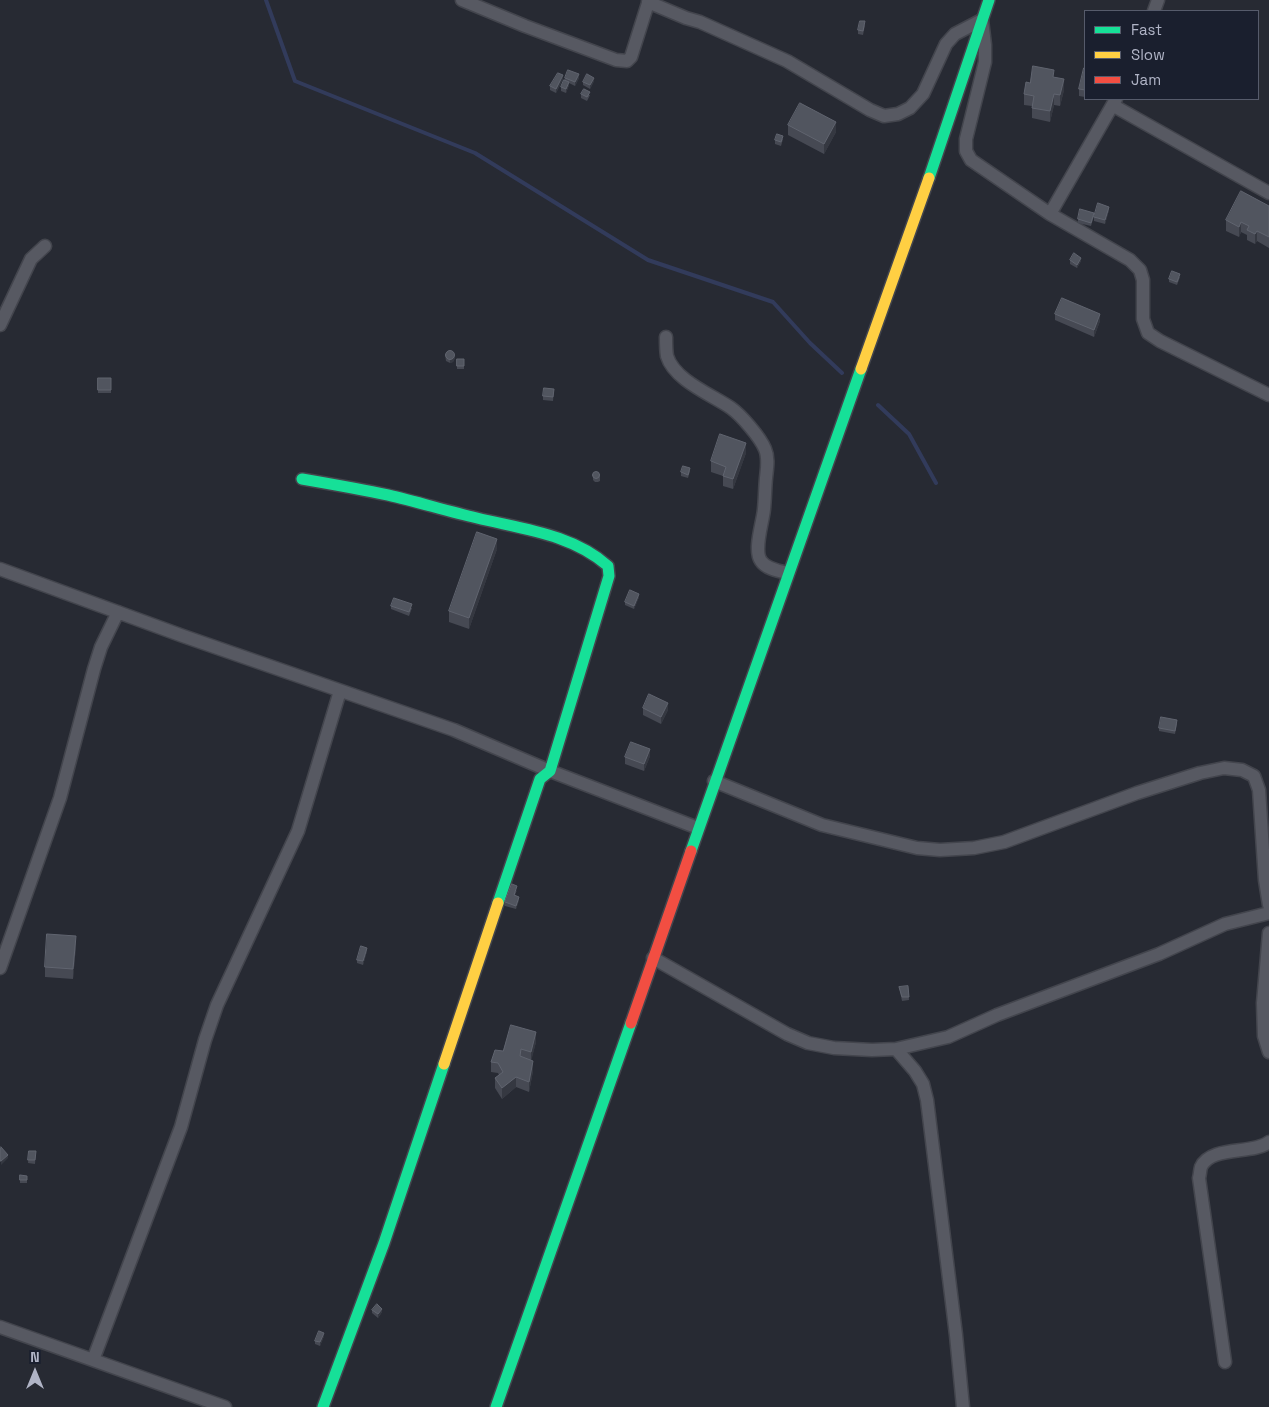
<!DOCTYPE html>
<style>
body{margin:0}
#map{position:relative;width:1269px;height:1407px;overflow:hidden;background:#272a33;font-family:"Space Grotesk",sans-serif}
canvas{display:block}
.legend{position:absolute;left:1084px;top:10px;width:175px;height:90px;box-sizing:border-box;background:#1a1f2e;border:1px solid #565b6b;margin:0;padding:6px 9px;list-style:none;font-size:15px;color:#b0b4c6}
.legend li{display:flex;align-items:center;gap:10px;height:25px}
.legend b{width:25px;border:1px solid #565b6b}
.north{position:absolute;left:10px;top:1347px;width:50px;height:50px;-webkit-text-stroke:4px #1a1f2e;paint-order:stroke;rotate:0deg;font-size:14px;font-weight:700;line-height:20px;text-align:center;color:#b0b4c6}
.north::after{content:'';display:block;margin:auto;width:18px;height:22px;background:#b0b4c6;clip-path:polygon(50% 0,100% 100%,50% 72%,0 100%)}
</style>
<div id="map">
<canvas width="1269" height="1407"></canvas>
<ul class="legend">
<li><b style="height:6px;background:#16e098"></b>Fast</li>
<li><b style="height:6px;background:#ffcf43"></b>Slow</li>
<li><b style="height:6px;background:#f24e42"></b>Jam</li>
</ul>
<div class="north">N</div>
</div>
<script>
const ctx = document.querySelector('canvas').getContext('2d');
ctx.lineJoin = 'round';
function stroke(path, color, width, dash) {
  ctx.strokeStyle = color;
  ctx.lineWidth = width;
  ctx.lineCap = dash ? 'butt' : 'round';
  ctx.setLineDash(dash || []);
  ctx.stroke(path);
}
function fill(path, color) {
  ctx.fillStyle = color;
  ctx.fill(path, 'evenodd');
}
const stream = new Path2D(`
 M266,0L295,81L475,153L648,260L773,302L810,343L842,373
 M878,405L909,434L936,483`);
const street = new Path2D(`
 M462,0L525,26L616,60L627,61L631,57L649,0
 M648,2L686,18L700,22L787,61L870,110L884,116L898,114L910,108L923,94L946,44L955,34L982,20L985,45V62L966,139V151L971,160L1050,214L1130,260L1140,270L1143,280V319L1148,333L1160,341L1269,395
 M1154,11L1158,0
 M1114,106L1269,193
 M1050,214L1116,99
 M0,325L31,259L45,246
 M666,337C666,343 666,350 667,356C674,380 712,395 731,408C741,415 760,437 765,449C769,458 767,468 766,478C765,489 765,499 764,509C763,522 753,550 761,561C766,569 779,571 788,573
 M0,569L183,636L454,730L550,771L698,828
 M714,781L822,825L917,848L940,850L974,848L1004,842L1137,793L1200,773L1224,768L1242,770L1254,776L1259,790L1265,880L1269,905
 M1269,933L1263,1003L1264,1036L1269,1052
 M653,958L787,1034L808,1043L834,1048L872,1050L896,1049L948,1037L997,1015L1159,954L1225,924L1269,913
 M0,968L60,798L94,669L101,647L118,612
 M896,1049L915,1071L923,1084L927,1100L956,1335L963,1407
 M0,1327L225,1407
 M93,1360L181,1127L205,1040L217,1005L298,831L340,691
 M1225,1362L1199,1178C1200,1175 1200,1170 1201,1167C1211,1145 1253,1155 1269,1142`);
const fast = new Path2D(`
 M929,178L989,0
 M302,479C331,484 360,489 388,495C418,502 447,511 477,518C522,529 572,534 608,566L609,576L550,771L540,779L498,903
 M691,851L861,369
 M323,1407L384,1243L444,1064
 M496,1407L631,1023`);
const slow = new Path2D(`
 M861,369L929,178
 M444,1064L498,903`);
const jam = new Path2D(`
 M631,1023L691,851`);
const wall = new Path2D(`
 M865,25L863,35L858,34V30Z
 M1085,68V97L1079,96V89Z
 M565,78H579L575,86L569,83V85L566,93L561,91V87Z
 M1054,78L1064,90L1060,106L1054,105L1050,122L1032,118V106L1024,105V94L1030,83Z
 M563,79L556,93L550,90V86Z
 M594,81L590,89L583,85V82Z
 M581,94L590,95L587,101L581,98Z
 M788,125L836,132L824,154L788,135Z
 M783,139L781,146L775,144V140Z
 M1269,206V248L1257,241L1255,244L1247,240V235L1241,232L1239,237L1226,231V220Z
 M1109,210L1105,224L1094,221V217Z
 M1094,216L1091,226L1078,223V219Z
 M1070,260L1081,261L1077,268L1070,264Z
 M1180,277L1177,285L1169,282V279Z
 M1055,314L1100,321L1094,337L1055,320Z
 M445,354L455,358L453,362L450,363L446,361Z
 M457,359H464V369H457Z
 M98,378H111V393H98Z
 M554,389L553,401L543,400V396Z
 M746,453L733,489L723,486V476L711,472V461Z
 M690,471L688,478L681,476V472Z
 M593,474H600V481L598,482H595L593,480Z
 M497,549L469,629L449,622V611Z
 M639,597L634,609L625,605V602Z
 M391,606L412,608L409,616L391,609Z
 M643,708L668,710L661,724L643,715Z
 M1177,724L1175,734L1159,731V728Z
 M650,756L644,771L625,764V757Z
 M517,890L515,895L519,900L516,909L505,906V902Z
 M76,946L73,979L45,977V967Z
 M367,951L363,965L357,963V960Z
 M908,986L909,1000L902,1001L899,987Z
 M536,1042L531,1060L533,1071L529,1092L516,1087L502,1099L495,1088V1078L499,1075L498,1073L491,1072V1062L503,1051Z
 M29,1151H36L35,1164L28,1163Z
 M20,1175L27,1176V1183H20Z
 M372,1310L382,1312L378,1318L372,1313Z
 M324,1336L320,1346L315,1344V1341Z`);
const shadedWall = new Path2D(`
 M579,74V78L575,86V82Z
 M563,75V79L556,93V89Z
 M594,78V81L590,89V85Z
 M1064,79V90L1060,106V95Z
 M569,82V85L566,93V89Z
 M1054,94V105L1050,122V111Z
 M836,122V132L824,154V144Z
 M1109,207V210L1105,224V220Z
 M1241,222V232L1239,237V227Z
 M1257,231V241L1255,244V234Z
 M1081,258V261L1077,268V265Z
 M1100,314V321L1094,337V330Z
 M455,355V358L453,362L450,363V360Z
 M746,443V453L733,489V479Z
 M497,539V549L469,629V618Z
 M639,594V597L634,609V606Z
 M668,703V710L661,724V717Z
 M650,749V756L644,771V764Z
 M519,897V900L516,909V906Z
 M76,936V946L73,979V969Z
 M367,948V951L363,965V961Z
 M536,1032V1042L531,1062V1052Z
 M533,1061V1071L529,1092V1082Z
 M516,1077V1087L502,1099V1088Z
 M8,1155V1158L1,1165V1161Z
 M382,1309V1312L378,1318V1314Z
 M324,1333V1336L320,1346V1342Z`);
const building = new Path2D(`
 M860,21H865L863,31L858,30Z
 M1033,66L1054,70L1053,77L1064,79L1060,95L1054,94L1050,111L1032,108L1034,96L1024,94L1026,82L1030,83Z
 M1084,68H1085V90L1079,89Z
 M568,70L579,74L575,82L565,78Z
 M558,73L563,75L556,89L550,86Z
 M587,74L594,78L590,85L583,82Z
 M564,80L569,82L566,89L561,87Z
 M584,89L590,92L587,97L581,94Z
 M800,103L836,122L824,144L788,125Z
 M777,134L783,136L781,142L775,140Z
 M1241,191L1269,206V237L1257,231L1255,234L1247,230L1249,226L1241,222L1239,227L1226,220Z
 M1098,203L1109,207L1105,220L1094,217Z
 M1080,209L1094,213L1091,223L1078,219Z
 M1074,253L1081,258L1077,265L1070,260Z
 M1172,271L1180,274L1177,282L1169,279Z
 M1062,298L1100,314L1094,330L1055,314Z
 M445.5 355a4.5 4.5 0 1 1 9 0a4.5 4.5 0 1 1-9 0Z
 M457,359H464V366H457Z
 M98,378H111V390H98Z
 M544,388L554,389L553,397L543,396Z
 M720,434L746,443L733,479L723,476L726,467L711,461Z
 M683,466L690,468L688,475L681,472Z
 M592.5 475a3.5 3.5 0 1 1 7 0a3.5 3.5 0 1 1-7 0Z
 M477,532L497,539L469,618L449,611Z
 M630,590L639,594L634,606L625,602Z
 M394,598L412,604L409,612L391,606Z
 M649,694L668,703L661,717L643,708Z
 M1161,717L1177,720L1175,731L1159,728Z
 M631,742L650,749L644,764L625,757Z
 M512,884L517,886L514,895L519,897L516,906L505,902Z
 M47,934L76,936L73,969L45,967Z
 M361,946L367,948L363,961L357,960Z
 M908,986L909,997H902L899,987Z
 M511,1025L536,1032L531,1052L521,1049L520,1056L533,1061L529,1082L516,1077L502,1088L495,1078L503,1072L498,1063L491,1062L495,1050L503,1051Z
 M1,1147L8,1155L1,1161H0V1148Z
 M29,1151H36L35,1160H28Z
 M20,1175L27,1176V1180H20Z
 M377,1304L382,1309L378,1314L372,1310Z
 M319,1331L324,1333L320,1342L315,1341Z`);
stroke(stream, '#323b5b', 4);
stroke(street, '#43454d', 15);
stroke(fast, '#43454d', 14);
stroke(slow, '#43454d', 14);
stroke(jam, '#43454d', 14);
stroke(street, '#575962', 12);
stroke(fast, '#16e098', 11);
stroke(slow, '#ffcf43', 11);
stroke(jam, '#f24e42', 11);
fill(wall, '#464953');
fill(shadedWall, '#353841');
fill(building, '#51555f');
stroke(building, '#60646f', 1);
</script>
